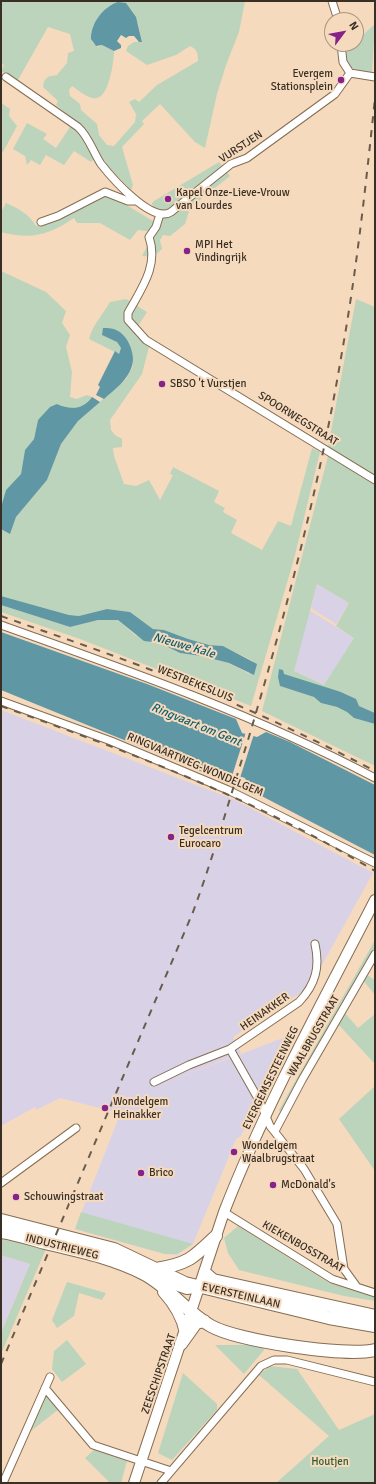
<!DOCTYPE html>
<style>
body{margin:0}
#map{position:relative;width:376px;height:1484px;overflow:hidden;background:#f5dabe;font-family:Signika,sans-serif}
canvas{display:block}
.frame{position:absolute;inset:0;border:2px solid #392f24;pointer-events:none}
.north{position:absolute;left:324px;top:12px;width:40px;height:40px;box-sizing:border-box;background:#f5dabe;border:1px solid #aa9680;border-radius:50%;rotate:58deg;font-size:11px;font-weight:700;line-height:16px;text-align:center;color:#392f24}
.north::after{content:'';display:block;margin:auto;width:14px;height:18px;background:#87228a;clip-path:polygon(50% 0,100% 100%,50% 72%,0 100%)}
</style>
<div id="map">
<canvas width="376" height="1484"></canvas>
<div class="frame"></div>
<div class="north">N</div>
</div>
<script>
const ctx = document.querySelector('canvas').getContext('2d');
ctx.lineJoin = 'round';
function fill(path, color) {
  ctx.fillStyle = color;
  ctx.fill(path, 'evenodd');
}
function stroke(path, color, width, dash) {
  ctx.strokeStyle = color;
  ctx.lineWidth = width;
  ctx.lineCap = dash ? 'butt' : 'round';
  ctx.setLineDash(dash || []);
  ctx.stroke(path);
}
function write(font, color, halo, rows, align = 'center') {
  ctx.font = font + ' Signika,sans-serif';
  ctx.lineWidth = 4;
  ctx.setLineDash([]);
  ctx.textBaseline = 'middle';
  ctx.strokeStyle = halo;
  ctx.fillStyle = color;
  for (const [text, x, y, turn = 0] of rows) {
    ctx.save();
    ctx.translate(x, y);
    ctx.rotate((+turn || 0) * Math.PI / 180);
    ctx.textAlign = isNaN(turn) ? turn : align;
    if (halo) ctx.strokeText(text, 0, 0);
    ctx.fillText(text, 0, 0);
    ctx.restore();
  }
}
const commercial = new Path2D(`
 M288,1036L241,1136L236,1139L193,1244L177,1255L165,1254L75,1229L123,1107L176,1079Z`);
const industrial = new Path2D(`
 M317,584L349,603L336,624L311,608Z
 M309,610L354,638L325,685L294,671Z
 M1,710L235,800L373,873L322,965L302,992L233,1037L241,1053L176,1079L124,1107L120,1113L60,1098L36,1110L35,1107L1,1126Z
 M1,1255L30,1264L1,1333Z`);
const green = new Path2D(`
 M1,1H245L239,32L226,65L217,94L205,148L195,142L160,104L142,121L144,124L122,147L133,185L131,190L108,166L85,130L56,105L58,101L43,87C44,77 48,76 57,75L67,63L68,53L74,51L70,34L48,27L18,80L1,71L4,65L1,63ZM138,23L142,42H134L128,46L126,51L147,65L176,55L190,46C197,49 198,53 198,61L157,85L139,102L135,99L129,102L136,114L135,122L114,146L107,145L99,135L97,124L81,110L80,104L70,96L69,90L72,86C78,90 89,100 97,98C109,96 114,61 114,51L102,45L98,47L93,43L91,35L94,25Z
 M375,24L372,73L360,71L347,66L344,51L353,44H356V41Z
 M1,103L10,109L9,116L17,126L3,152L1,151Z
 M27,123L47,134L43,139L56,148L72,124L95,158L91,162L74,151L64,165L46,155L40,165L31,160L27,165L25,156L13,149Z
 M219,162L230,176L190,208L185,224L170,236L163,235L160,240L162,249C155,256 151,257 142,256L155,232L138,230L130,240L100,223H77L74,218C49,235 31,240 1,232V212L6,203C19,209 28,213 36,226L60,217L103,196L118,200L153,221L158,222L163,219L159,210L153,208L152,203L154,201Z
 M1,271L46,292L66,311L62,323L70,335L66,347L72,372L70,397L77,399L87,395L92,397C83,410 70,410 57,404L38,420L34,439L25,450L21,474L6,490L1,519Z
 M126,299L147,312L138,326L151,339L142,374L110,420L111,430L115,435L122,439V447L113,448L114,456L124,484L136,486L149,480L160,500L173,475L170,474L173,467L219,491L214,502L225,508L223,512L237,520L231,533L262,550L278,521L291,526L312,448L320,452L294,559L251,706L80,639L1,612V605L70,627L98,620H118L135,635L152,643H160L180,653L201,656L229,663L250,674L253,661L223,646L209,645L188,640L164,630L153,629L130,612L107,609L79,616L69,615L1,596V529L10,533L16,517L47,480L61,444L78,421L126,379L133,366L132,351L126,339H113L117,342L121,348L119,354L89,339C93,324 102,316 110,302Z
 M356,299L375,307V476L328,447Z
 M328,456L375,484V713L359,706C349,684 301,687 280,686L315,697L321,703L337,707L347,712L354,718L375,724V766L262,711ZM317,584L349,603L336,626L354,638L324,685L294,671Z
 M375,940V947L280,1112L279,1110Z
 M367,975L375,980V995L363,980Z
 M344,1012L358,1028L375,1014V1064L337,1023Z
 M375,1086V1171L339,1119Z
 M81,1212L193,1244L177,1254H165L75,1229Z
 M238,1226L329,1283L375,1296V1301L344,1296L239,1270L228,1253L224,1238Z
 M1,1239L45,1248V1251L1,1354V1333L30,1264L1,1255Z
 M67,1282L106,1293L102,1300L79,1293L74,1316L57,1328L52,1320Z
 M67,1340L86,1364L62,1382L52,1369L54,1351Z
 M215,1345H262L264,1350L244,1374Z
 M270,1366L297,1369L339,1430L375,1414V1483H276L329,1436L259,1375Z
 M183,1373L217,1404V1410L172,1460L158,1453Z
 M45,1396L53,1400L59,1409L31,1431L30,1429Z
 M95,1449L127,1461L121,1483H110L85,1458Z`);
const water = new Path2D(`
 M118,2L126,3L136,17L142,42H139L134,36H129L126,38L121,35L117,41L121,45V48L114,51L102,45L96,46L91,39C91,23 103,7 118,2Z
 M103,328C109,328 113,328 118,331C128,336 136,355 132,366C128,380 114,390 104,399L96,395L100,387L98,385L115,351L119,354L121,348L117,342L102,335Z
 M92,397L100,402L78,421L61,444L47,480L16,517L10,534L1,529L2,504L6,490L21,474L25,450L34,439L38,420L50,407L57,404C70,410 83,410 92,397Z
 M1,596L69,615L79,616L107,609L130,612L153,629L164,630L188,639L209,645L223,646L257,664L254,675L229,663L201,656L180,653L160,643L144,641L118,620H98L70,627L1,605Z
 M1,632L147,684L236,719L242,733L257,737L266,732L290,742L375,785V855L250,790L245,778L229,773L220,779L1,690Z
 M279,669L283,670L284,674L341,692L356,699L359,706L375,713V724L354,718L347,712L337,707L321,703L314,697L280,686L278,677Z`);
const pier = new Path2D(`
 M246,732L254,734L240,778L232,776Z`);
const minor = new Path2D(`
 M332,1L338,20
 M341,44L343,62L350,73
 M350,73L375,77
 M6,77L78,127C89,137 93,152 101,164C112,178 152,224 171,212L231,164L247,158L335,94L350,73
 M160,214L156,227L149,237C159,266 141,289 128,313V320L146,340L375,480
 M41,222L58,216L105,192L128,201H136
 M1,625C128,670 256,715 375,778
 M1,701L111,741L228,790L375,863
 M230,1049L260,1102L270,1126L304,1169L337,1224L344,1269L357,1287
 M154,1082L189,1065L230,1049L299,1002C316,984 320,967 315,944
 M275,1131L302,1080L375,954
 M1,1183L76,1128
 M224,1212L332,1279L375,1293
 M45,1388L93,1445L171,1471
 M3,1483L50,1377
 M161,1483L261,1366L274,1360H287L375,1382`);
const secondary = new Path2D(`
 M155,1278L187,1289L194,1288
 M163,1292C174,1304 182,1317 185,1333
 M134,1483L224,1212C266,1104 322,1003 375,900`);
const trunk = new Path2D(`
 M1,1220L114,1249L185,1283L329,1318L375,1326
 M1,1232C16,1234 31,1239 45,1243C79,1251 113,1258 144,1274C169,1287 186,1312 211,1326C238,1341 345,1357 375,1350
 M156,1269C188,1264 193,1258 216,1236
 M205,1273L213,1280L375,1316
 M181,1344L196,1323L204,1321`);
const rail = new Path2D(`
 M1,616C57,636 114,655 169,677C239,704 308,736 375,771
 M1,706C129,752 258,800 375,871
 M1,1364L193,912C214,855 230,797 248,740C286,612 320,484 342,352C357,268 366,183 375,98`);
const markers = [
 [341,80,4,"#87228a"],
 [168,199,4,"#87228a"],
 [187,251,4,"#87228a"],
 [162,384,4,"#87228a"],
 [171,837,4,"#87228a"],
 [105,1108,4,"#87228a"],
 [234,1152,4,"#87228a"],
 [141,1173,4,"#87228a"],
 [273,1185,4,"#87228a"],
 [16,1197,4,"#87228a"]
];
const poiNames = [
 ["Evergem",333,74,"right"],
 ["Stationsplein",333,87,"right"],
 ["Kapel Onze-Lieve-Vrouw",176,193],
 ["van Lourdes",176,206],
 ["MPI Het",195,245],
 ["Vindingrijk",195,258],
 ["SBSO 't Vurstjen",170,384],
 ["Tegelcentrum",179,831],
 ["Eurocaro",179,844],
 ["Wondelgem",113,1102],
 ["Heinakker",113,1115],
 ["Wondelgem",242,1146],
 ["Waalbrugstraat",242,1159],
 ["Brico",149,1173],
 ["McDonald's",281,1185],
 ["Schouwingstraat",24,1197]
];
const streetNames = [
 ["VURSTJEN",241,147,-33],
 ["SPOORWEGSTRAAT",298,419,32],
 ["WESTBEKESLUIS",195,684,22],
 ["RINGVAARTWEG-WONDELGEM",195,765,23],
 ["HEINAKKER",265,1012,-35],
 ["WAALBRUGSTRAAT",314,1036,-60],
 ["EVERGEMSESTEENWEG",271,1078,-64],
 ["INDUSTRIEWEG",62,1247,14],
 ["KIEKENBOSSTRAAT",303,1247,30],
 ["EVERSTEINLAAN",241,1296,13],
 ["ZEESCHIPSTRAAT",159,1374,-71]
];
const parkNames = [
 ["Houtjen",330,1462]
];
const waterNames = [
 ["Nieuwe Kale",184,646,16],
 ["Ringvaart om Gent",196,725,22]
];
fill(commercial, '#d8d2e7');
fill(industrial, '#d9d1e6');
fill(green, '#bcd4bb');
fill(water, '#5f97a4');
fill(pier, '#f5dabe');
stroke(minor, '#856d53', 9);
stroke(secondary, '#856d53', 12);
stroke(trunk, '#856d53', 14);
stroke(minor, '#fff', 7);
stroke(secondary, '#fff', 10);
stroke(trunk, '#fff', 12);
stroke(rail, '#6a5c4c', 2, [7, 7]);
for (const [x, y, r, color] of markers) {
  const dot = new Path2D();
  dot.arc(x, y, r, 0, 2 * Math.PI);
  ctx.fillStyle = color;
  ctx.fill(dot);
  stroke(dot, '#f5dabe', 1.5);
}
write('11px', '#392f24', '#f5dabe', poiNames, 'left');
write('11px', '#392f24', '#f5dabe', streetNames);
write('11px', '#2c5d2e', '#f5dabe', parkNames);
write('italic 12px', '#0f5e6c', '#f5dabe', waterNames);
</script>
